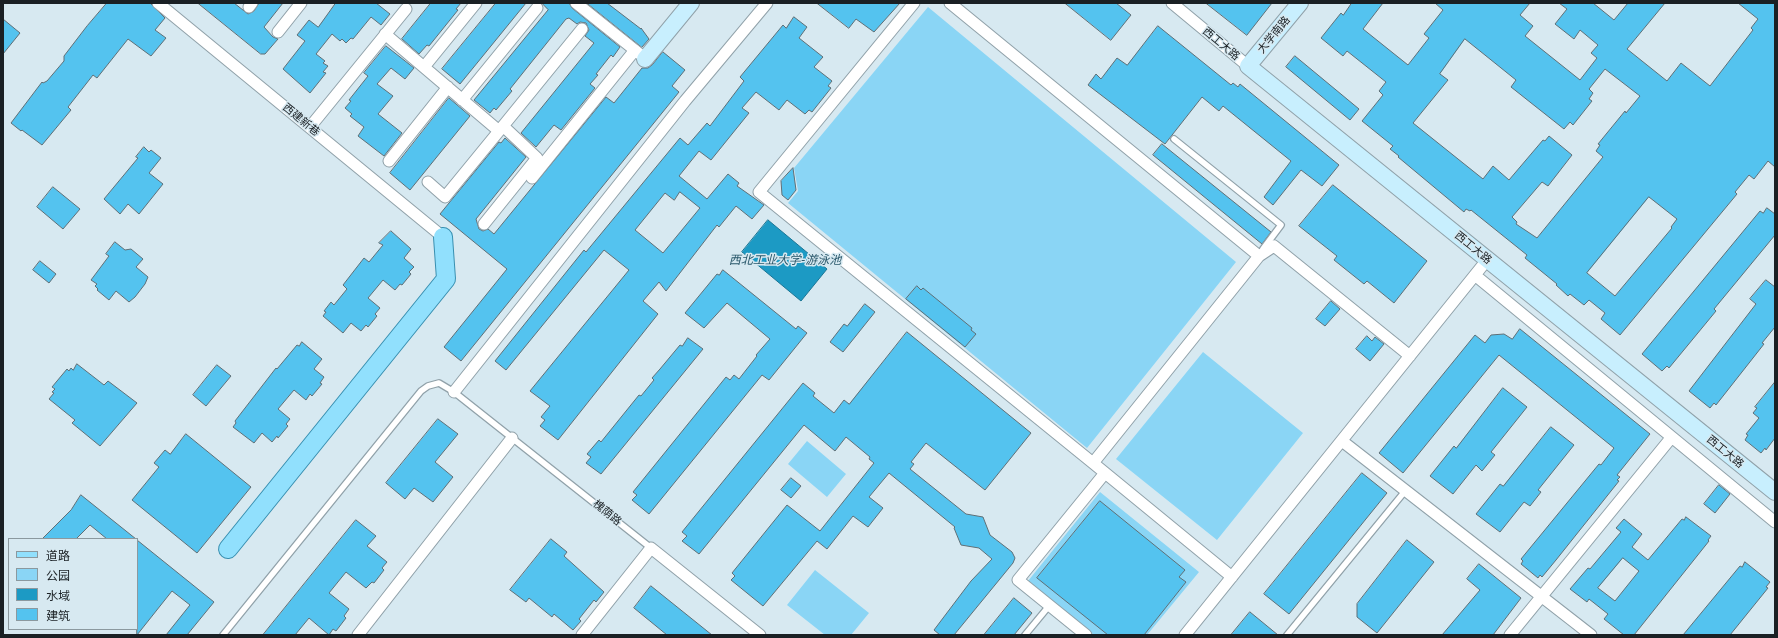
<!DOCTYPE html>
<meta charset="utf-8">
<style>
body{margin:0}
#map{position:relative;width:1778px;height:638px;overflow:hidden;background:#d7e9f1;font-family:"IBM Plex Sans","Noto Sans SC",sans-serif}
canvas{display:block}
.frame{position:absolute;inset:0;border:4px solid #1a2024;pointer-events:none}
.legend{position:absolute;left:8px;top:538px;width:130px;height:92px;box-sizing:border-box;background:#d7e9f1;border:1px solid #8b999f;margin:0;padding:5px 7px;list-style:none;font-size:12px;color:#1a2024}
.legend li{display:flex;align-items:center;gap:8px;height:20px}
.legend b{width:20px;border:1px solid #8b999f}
</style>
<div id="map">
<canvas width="1778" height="638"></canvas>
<div class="frame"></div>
<ul class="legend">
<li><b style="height:5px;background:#91e0fd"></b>道路</li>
<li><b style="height:11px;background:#8ad5f5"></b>公园</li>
<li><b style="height:11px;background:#1c9ac4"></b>水域</li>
<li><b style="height:11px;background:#54c3ef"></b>建筑</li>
</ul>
</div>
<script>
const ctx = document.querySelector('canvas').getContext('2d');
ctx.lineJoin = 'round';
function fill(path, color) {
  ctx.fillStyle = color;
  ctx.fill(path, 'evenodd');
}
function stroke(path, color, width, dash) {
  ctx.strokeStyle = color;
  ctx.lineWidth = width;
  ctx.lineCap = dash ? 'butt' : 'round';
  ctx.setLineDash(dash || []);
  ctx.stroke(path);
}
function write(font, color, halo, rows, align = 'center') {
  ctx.font = font + ' "IBM Plex Sans","Noto Sans SC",sans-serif';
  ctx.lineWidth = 3;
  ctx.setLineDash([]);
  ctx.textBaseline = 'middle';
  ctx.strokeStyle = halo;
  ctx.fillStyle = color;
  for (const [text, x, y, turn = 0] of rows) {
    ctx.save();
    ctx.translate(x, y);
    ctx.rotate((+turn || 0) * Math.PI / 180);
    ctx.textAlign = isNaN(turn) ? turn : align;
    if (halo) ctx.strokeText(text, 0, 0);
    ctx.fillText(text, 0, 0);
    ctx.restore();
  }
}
const green = new Path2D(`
 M928,7L1236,262L1087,448L788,203L798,191L794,168Z
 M1203,352L1303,433L1217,540L1116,459Z
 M807,441L846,474L827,497L788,464Z
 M1100,492L1199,572L1147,635H1094L1028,581Z
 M815,570L869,613L851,635H825L787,605Z`);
const water = new Path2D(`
 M768,220L827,269L801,301L742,252Z`);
const building = new Path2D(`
 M107,3H150L165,18L155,30L166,38L151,56L128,39L97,78L93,75L68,107L71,110L42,145L22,130L21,131L11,123L42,82L43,83L47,81L64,61V56L87,26Z
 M198,3H234L248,14L254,11L259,3H283L264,27L273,37L278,39L265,54H261Z
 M336,3H376L390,14L381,25L371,17L353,39L351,38L346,43L342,39L340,41L332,34L316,54L325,61L323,63L328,66L323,72L326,73L310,93L283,69L305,41L297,35L309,20L318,27Z
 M431,3H461L456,9L458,10L429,46L427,45L419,54L402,39Z
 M496,3H526L460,84L442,69Z
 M542,3H569L572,8L620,47L613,57L611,55L596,74L598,75L590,84L595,88L561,130L554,125L536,147L521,133L594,43L585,36L589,30L586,23L580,22L577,24L569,18L566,19L510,89L512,91L496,110L494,108L490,113L474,100L548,10Z
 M587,3H607L641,29V28L649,39L642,47Z
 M817,3H900L874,32L856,19L849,28Z
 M1065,3H1116L1131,15L1111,40Z
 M1206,3H1272L1247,35Z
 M1352,3H1383L1363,29L1408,65L1429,38L1424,34L1443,10L1435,3H1530L1520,15L1533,26L1525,36L1580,80L1597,58L1591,53L1598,45L1580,30L1574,39L1555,24L1567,9L1559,3H1593L1614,20L1628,3H1665L1627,49L1667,81L1681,63L1710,86L1753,30L1751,28L1758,19L1738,3H1775V167L1768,161L1754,179L1749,175L1735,192L1737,194L1620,335L1601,319L1605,313L1589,300L1584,305L1570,294L1568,296L1556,285L1557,284L1525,258L1527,255L1471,210L1470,211L1466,209L1464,212L1398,157L1399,156L1390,149L1393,146L1362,121L1383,95L1379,91L1386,82L1347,51L1343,56L1321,38L1341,13L1343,15ZM1465,39L1516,80L1511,87L1564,129L1570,122L1573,125L1592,101L1589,99L1593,93L1589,89L1605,69L1640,96L1626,113L1625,111L1598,144L1600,145L1596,151L1603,157L1537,238L1516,224L1517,222L1512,217L1542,182L1548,186L1572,155L1549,136L1545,141L1543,140L1509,180L1493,166L1483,179L1413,123L1448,80L1440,74ZM1649,197L1677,219L1671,227L1672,228L1615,296L1587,273Z
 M794,17L807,27L799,38L823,57L814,67L832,81L828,86L831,88L812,112L809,110L805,114L787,100L779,110L756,92L742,108L749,113L711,160L699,151L679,176L707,199L728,174L739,183L737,186L764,205L752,219L736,206L719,227L717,225L666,291L659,282L643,301L658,314L558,440L540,426L545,420L541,417L550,406L530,391L629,270L604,250L506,370L495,361L584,250L586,252L680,138L688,145L707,123L710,126L744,81L740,77L783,25L786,28ZM680,192L700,208L663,253L635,230L665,193L674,200Z
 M3,19L20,33L3,54Z
 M1158,26L1231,85L1233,83L1238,87L1240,84L1339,165L1322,186L1301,170L1273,205L1264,197L1291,161L1223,106L1219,111L1202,97L1165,144L1088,85L1096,74L1101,79L1117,58L1127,65Z
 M386,46L414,68L405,79L391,68L377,84L393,96L378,114L402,133L384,156L358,136L364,127L350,116L352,114L345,108L351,101L349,100L368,76L364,73Z
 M663,52L685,70L672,86L679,92L461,361L444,347L507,269L440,214L499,142L501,143L505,138L526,157L476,219L479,229L483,231L488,229L494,234L606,97L614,103L642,68H648L652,65Z
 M1295,56L1359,109L1350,120L1286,67Z
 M449,98L470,116L410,190L390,173Z
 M1162,144L1271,232L1262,244L1153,155Z
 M144,147L149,152L151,150L161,158L149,173L163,184L139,214L128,204L120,214L104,199L138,158L136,157Z
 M793,168L796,190L788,200L782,195L781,181Z
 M1333,185L1427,261L1394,303L1367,281L1364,284L1334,260L1337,256L1299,226Z
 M53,187L80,209L63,229L37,207Z
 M1767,208L1775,214V235L1714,309L1716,311L1669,368L1667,366L1662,371L1642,354L1760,211L1763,213Z
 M391,231L411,249L404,258L414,267L409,272L411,274L402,285L400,284L395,290L383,280L368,298L380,308L375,314L377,316L368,327L366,325L361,331L351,323L343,333L323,316L326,312L324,311L331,302L334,305L347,289L343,285L364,258L369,262L383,245L379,243Z
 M115,242L125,250L131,249L143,259L136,267L148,277L145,284L135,297L129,302L116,291L109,300L97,290L98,289L95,286L97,284L91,280L109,256L106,254Z
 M40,261L56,274L49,283L33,270Z
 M723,270L796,329L798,326L807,333L769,380L762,375L649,514L632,500L637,495L633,492L726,377L730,380L734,375L739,379L757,356L756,355L770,339L727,303L704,328L685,313L717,274L719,275Z
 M1766,280L1775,287V327L1762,343L1764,344L1716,405L1714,403L1710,408L1689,391L1756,304L1750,299Z
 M917,286L921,290L923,288L972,328L971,330L976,334L965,347L906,299Z
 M1331,301L1340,309L1325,326L1316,319Z
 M865,304L875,312L843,352L830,342L844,324L847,326Z
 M1520,329L1650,434L1617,475L1620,477L1617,480L1619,481L1556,560L1542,577L1540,575L1538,578L1521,564L1523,561L1521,559L1599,464L1601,465L1614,448L1499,355L1403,473L1379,453L1475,335L1485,343L1491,335L1504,334L1512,339Z
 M907,332L1031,433L985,490L926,443L911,462L914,464L910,469L966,514L983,517L990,535L1012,552L1015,558L1013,563L954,635H940L934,630L971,581L992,559L979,548L961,545L954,528L955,527L889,473L869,497L883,508L868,527L853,516L827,549L817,541L763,606L731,580L735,576L732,573L787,505L820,531L874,463L869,459L870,457L846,437L835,451L804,425L699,554L682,541L687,536L682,532L803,383L815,393L813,396L834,413L844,400L849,404Z
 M1367,336L1372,341L1375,337L1384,344L1370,361L1356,349Z
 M688,338L703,349L601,474L586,463L591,457L587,454L599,440L601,442L639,395L641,396L654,380L652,378L660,369L680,345L682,346Z
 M302,342L322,359L314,369L324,377L320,383L322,384L312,396L310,394L306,400L294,390L278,409L290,419L286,424L288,426L278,438L277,436L272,442L262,433L254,443L233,427L236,423L235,421L276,368L277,369L297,345L299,346Z
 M77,364L104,385L108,381L137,403L100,446L72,423L75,420L49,399L54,393L52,392L55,389L52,387L67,369L69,371L71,368L73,370Z
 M217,365L231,376L206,406L193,395Z
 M1775,382V438L1766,450L1765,448L1761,453L1745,440L1748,435L1746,434L1759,418L1753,413L1757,408L1755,407Z
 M1503,388L1527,407L1491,452L1495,455L1482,471L1476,465L1453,494L1430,476L1454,446L1456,448Z
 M438,419L458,434L435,462L453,477L433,502L414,488L405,499L386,483Z
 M1551,427L1574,445L1538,490L1541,492L1530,506L1524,502L1500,532L1476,514L1500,484L1503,486Z
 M186,434L251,487L197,553L132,500L159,467L154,463L165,450L170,454Z
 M1362,473L1387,493L1289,614L1264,594Z
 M791,478L801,486L791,498L781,490Z
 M1719,485L1730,494L1715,513L1704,504Z
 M81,495L136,539H107L90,525L76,539H42L71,510Z
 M1100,501L1185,570L1179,577L1186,582L1144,635H1108L1037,578Z
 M1686,517L1711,536L1708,540L1709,541L1634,635H1624L1604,619L1608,614L1589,599L1587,602L1570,589L1588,568L1590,569L1621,532L1616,528L1624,519L1642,534L1632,547L1648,560L1682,519L1684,520ZM1623,558L1639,571L1615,601L1598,588Z
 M356,520L376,536L367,546L387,562L382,568L384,570L374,583L372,582L366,588L346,572L329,593L349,609L344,616L346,618L336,631L333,629L329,635L309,618L295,635H263Z
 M551,539L567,552L564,556L604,592L596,602L594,600L579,619L581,621L573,630L554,614L552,617L529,598L526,602L510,590Z
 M137,540L214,602L187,635H166L190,605L172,591L137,635Z
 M1407,540L1434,562L1377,633L1357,617V604Z
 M1745,562L1770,582L1766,587L1768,588L1730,635H1683L1740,566L1742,567Z
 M1479,564L1521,598L1493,635H1442L1480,590L1467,579Z
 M651,586L712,635H667L634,608Z
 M1014,598L1032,613L1014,635H984Z
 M1250,612L1278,635H1231Z`);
const lane = new Path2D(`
 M1174,139L1281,225L1263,249
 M223,635L421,391L428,386L439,383L454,392L651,548
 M1025,635L1049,606
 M1287,635L1406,490`);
const street = new Path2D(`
 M158,3L443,237
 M576,3L641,55
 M914,3L759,192L1093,463L1232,577
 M950,3L1259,256L1274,246L1410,356
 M1172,3L1248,66
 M249,7L252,3
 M278,32L301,3
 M385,34L499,131L582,29
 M424,67L476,3
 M462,100L537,8
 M310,127L406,9
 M389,161L448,87
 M532,178L635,50
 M428,182L445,197L499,131
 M484,224L537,158L503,126
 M1476,276L1775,522
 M454,392L685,101L767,3
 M1342,441L1591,635
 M1093,463L1259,256
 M358,635L512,438
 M582,635L651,548L760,635
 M1086,635L1018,580L1105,473
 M1185,635L1487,260
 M1510,635L1671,438`);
const secondary = new Path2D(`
 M1300,3L1248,66L1775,492
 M645,59L691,3`);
const primary = new Path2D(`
 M228,549L446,279L443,237`);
const streetNames = [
 ["大学南路",1274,35,-51],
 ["西工大路",1221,44,40],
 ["西建新巷",301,120,39],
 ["西工大路",1473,248,39],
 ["西工大路",1725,452,39],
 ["槐荫路",607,513,39]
];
const waterNames = [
 ["西北工业大学-游泳池",785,261]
];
fill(green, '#8ad5f5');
fill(water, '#1c9ac4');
stroke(water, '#1b7594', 1);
fill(building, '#54c3ef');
stroke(building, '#5f6f76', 1);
stroke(lane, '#90a1a9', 8);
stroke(street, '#90a1a9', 13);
stroke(secondary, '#90a1a9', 18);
stroke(primary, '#388fb0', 20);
stroke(lane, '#fff', 5.5);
stroke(street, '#fff', 11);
stroke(secondary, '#c8effe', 16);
stroke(primary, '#91e0fd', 18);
write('11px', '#1a2024', '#d7e9f1', streetNames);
write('italic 12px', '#2a586b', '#d7e9f1', waterNames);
</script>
